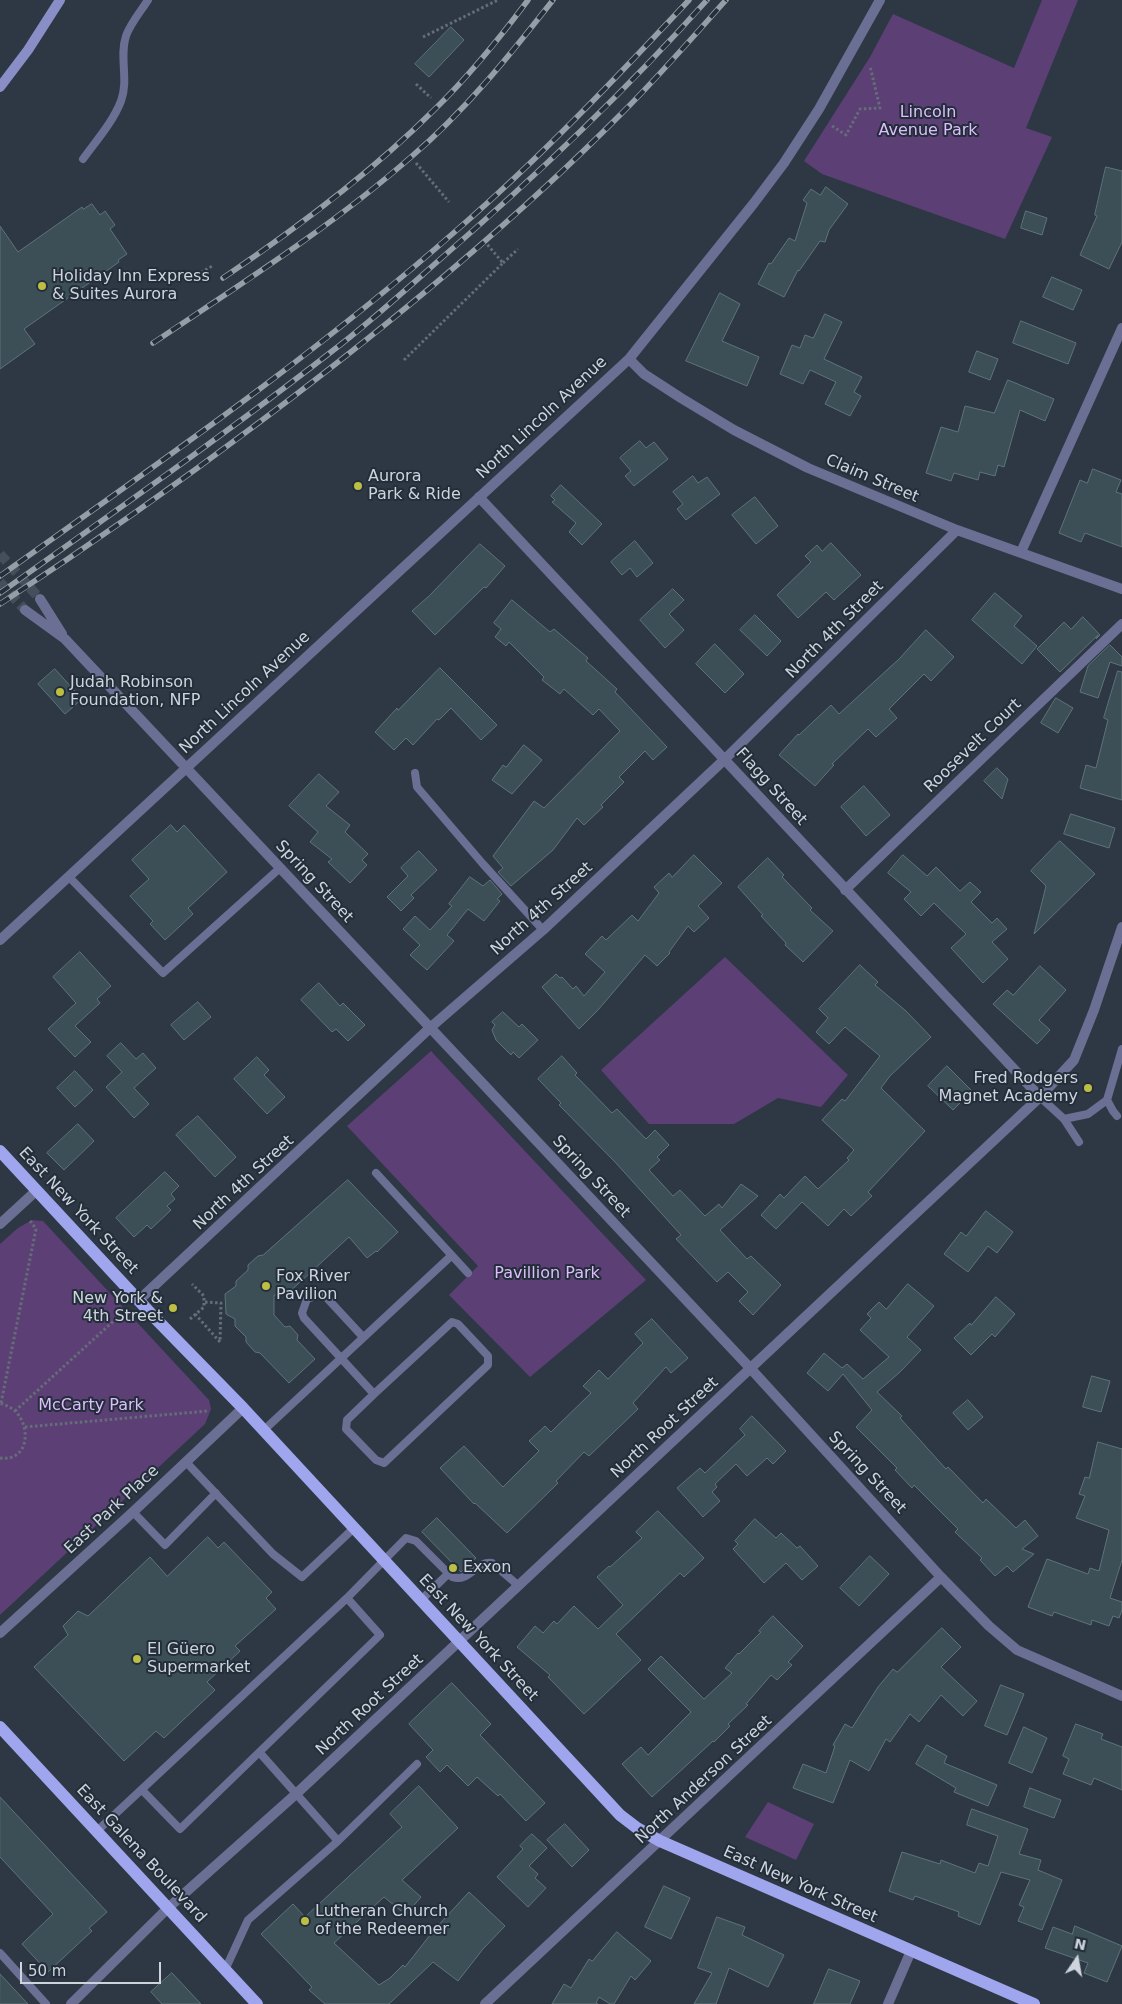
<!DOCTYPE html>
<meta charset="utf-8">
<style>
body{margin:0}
#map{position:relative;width:1122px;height:2004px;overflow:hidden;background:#2d3844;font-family:"DejaVu Sans",sans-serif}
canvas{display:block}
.north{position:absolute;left:1052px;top:1934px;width:50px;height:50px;-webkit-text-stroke:4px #232e3a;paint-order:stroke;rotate:12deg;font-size:14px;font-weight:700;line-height:20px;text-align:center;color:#cdd4dc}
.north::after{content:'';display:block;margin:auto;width:18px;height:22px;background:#cdd4dc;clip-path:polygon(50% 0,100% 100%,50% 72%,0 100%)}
.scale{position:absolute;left:20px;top:1962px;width:141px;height:22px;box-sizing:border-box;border:2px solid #cdd4dc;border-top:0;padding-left:6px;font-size:15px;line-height:18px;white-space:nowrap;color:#cdd4dc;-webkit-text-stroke:4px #232e3a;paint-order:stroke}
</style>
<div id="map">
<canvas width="1122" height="2004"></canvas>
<div class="north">N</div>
<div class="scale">50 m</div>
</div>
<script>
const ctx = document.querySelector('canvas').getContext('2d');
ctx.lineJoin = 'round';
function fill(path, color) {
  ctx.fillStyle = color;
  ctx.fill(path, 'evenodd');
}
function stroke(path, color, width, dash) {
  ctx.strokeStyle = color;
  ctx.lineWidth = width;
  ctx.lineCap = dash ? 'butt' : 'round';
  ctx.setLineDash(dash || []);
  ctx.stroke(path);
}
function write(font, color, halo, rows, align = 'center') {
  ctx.font = font + ' "DejaVu Sans",sans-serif';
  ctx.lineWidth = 4;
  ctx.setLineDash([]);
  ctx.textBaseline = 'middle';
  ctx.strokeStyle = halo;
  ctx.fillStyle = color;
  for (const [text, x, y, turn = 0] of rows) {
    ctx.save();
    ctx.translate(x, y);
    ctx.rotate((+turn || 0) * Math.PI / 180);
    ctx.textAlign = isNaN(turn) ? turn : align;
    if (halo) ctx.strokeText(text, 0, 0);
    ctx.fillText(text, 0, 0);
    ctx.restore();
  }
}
const green = new Path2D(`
 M1042,0H1078L1026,128L1052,137L1005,239L822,174L804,161L870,57L893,14L1014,68Z
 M725,957L848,1075L821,1107L778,1098L734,1124H649L601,1070Z
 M431,1051L646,1280L530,1377L449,1295L478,1266L347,1126Z
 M32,1220L43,1221L209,1400L211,1409L205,1424L0,1615V1244L18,1228Z
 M768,1802L814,1824L796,1860L745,1837Z`);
const building = new Path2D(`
 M451,27L464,40L429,77L415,64Z
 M1106,167L1122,171V242L1109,269L1080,255L1097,216L1095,215Z
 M826,187L848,204L829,230L825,242L820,241L799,271L798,270L784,297L758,284L769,263L771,264L789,238L795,241L807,203L803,200L811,189L820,195Z
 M92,204L100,215L105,211L115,225L110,229L127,254L118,260L119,262L24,329L35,344L0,369V226L18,252L82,207L83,209Z
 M1026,211L1047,218L1042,235L1021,228Z
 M1052,277L1082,290L1073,310L1043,297Z
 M720,293L740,304L722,341L759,357L747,386L686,361Z
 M825,314L842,322L824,359L862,377L854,392L861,396L850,416L825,404L836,382L810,370L803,384L780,374L792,345L800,348L805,335L813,338Z
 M1021,321L1076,343L1068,364L1013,343Z
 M977,351L998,359L990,380L969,372Z
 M1008,380L1054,399L1045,421L1020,410L1004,467L998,465L995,476L980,472L978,480L954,473L951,481L926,473L941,427L958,432L965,406L994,413Z
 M640,441L646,448L654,442L668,459L634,486L625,476L631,471L620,458Z
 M1093,469L1121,480L1116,492L1122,494V547L1085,533L1081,542L1059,533L1080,480L1087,483Z
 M693,476L698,483L707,477L720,494L686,520L677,509L683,504L673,492Z
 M561,485L602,524L582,545L569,532L576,523L552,502L555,500L551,496Z
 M755,497L778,526L756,544L732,515Z
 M635,541L653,563L637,577L630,568L622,575L611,562Z
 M831,543L861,575L834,600L826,592L798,618L777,595L811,562L805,556L817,545L822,551Z
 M480,544L505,566L486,588L484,587L435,635L412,611L429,596Z
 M673,589L684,600L669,614L684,630L665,648L640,620Z
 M995,593L1022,616L1014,626L1037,646L1022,664L972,620Z
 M512,600L550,632L554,629L588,658L586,661L617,689L615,692L667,747L653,760L645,751L619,777L624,782L601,805L603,807L584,825L577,818L553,850L511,886L498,872L503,868L493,856L534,801L544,808L620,731L599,709L593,715L564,689L560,694L542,680L544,677L509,642L506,646L495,637L501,629L494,623Z
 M755,615L781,641L767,656L740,630Z
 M1083,617L1100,635L1096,639L1098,635L1060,672L1037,649L1064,622L1071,629Z
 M926,630L954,657L931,681L924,674L889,709L897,718L876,737L868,729L832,764L834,765L815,786L779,755L798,734L799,735L831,705L839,714L899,659Z
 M715,644L744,674L725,693L696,664Z
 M1110,645L1122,657V666L1110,662L1098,698L1080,692L1088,666Z
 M440,668L497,725L481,740L451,708L439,720L437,719L413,745L406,738L394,750L375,732L397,708L398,710Z
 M55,669L82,699L65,714L38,684Z
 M1118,671L1122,672V800L1080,788L1086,765L1096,768L1108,720L1104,718Z
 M1056,698L1073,708L1058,733L1041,723Z
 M524,745L542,760L512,794L492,780L503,765L506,767Z
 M997,768L1008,779L1002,799L984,781Z
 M319,774L339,792L326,806L350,825L345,832L368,854L362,860L367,865L350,883L328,862L332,859L310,842L318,832L289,806Z
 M864,786L890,815L866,836L841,807Z
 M1071,814L1115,828L1109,848L1064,834Z
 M171,825L177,832L184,825L227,872L188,908L193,914L165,940L150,924L153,921L130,896L149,879L132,860Z
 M1060,841L1095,874L1034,934L1046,886L1031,871Z
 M419,851L437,870L411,895L414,898L401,911L387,897L408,876L401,868Z
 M694,855L722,883L698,906L709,918L694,932L688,926L669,952L670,953L657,966L645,955L598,1010L579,1029L542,987L556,974L560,978L562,977L573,989L576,986L584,996L605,972L585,954L602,936L606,940L632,915L638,921L659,893L654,887L669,873L672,877Z
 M903,855L927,876L936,867L960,891L970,882L981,892L971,902L992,923L997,918L1007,929L992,942L1008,959L983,983L951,948L966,934L934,903L921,916L904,899L911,892L888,873Z
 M768,858L784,875L782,877L812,908L810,910L833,931L803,962L785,945L786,943L761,916L763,915L738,887Z
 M470,877L483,886L490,880L502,894L497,899L500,901L484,921L468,909L447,935L454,941L427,970L410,955L420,945L403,929L415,916L430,930L452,906L449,904Z
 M80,952L111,986L97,999L100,1003L75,1026L91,1042L75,1057L48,1029L76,1003L53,977Z
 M860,965L878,982L875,985L906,1011L931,1037L890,1076L881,1088L925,1131L868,1192L872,1196L851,1216L844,1209L828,1226L802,1202L776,1229L761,1215L780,1194L784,1198L805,1176L818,1189L849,1160L847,1158L854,1150L822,1120L842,1099L845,1101L880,1056L845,1027L829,1044L816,1032L828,1018L819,1009Z
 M1040,966L1066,990L1039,1020L1050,1030L1037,1044L993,1004L1007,990L1013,995Z
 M319,983L340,1006L343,1003L365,1025L348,1041L336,1029L332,1032L301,1000Z
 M198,1002L211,1017L184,1040L171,1025Z
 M503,1012L519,1027L522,1024L538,1040L519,1058L513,1052L511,1055L496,1040L492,1030L495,1025L492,1022Z
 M121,1043L136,1059L143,1053L156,1068L134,1088L149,1104L134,1118L106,1087L122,1072L107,1056Z
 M562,1056L577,1073L575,1075L612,1113L617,1109L646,1139L655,1130L669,1145L657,1157L660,1160L649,1170L673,1196L680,1190L705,1216L719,1204L722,1208L741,1184L758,1196L720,1230L747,1259L751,1256L781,1285L753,1315L739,1301L748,1292L728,1272L717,1282L676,1239L681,1235L615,1162L559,1105L561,1103L538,1079Z
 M257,1057L269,1070L264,1075L285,1097L267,1114L234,1079Z
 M947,1066L972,1091L953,1110L928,1086Z
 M75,1071L93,1090L75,1107L57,1088Z
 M198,1116L236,1157L215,1177L176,1135Z
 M78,1124L94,1141L64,1170L47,1153Z
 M165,1172L179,1186L171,1194L175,1199L167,1206L171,1210L151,1229L147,1225L134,1237L116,1218Z
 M348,1180L398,1232L377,1252L376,1251L367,1258L349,1237L286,1295H274V1315L285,1327L290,1326L298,1335L297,1340L315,1359L289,1383L260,1353L255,1352L246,1342V1337L235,1326V1319L226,1314L225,1294L236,1286V1281L248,1270V1265L258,1256L263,1255Z
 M986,1211L1013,1232L997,1253L988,1246L968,1272L944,1254L961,1232L966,1236Z
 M908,1284L934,1306L907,1337L921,1350L900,1372L877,1392L902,1416L900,1418L946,1469L948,1467L983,1503L986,1499L1016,1528L1025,1520L1038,1536L1022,1549L1034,1554L1013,1572L1007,1566L995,1576L980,1560L982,1558L955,1532L958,1529L914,1485L912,1488L895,1470L897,1468L856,1427L872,1410L843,1374L828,1391L807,1373L824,1353L842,1368L847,1364L863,1379L889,1357L860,1330L871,1318L867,1314L879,1302L886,1309Z
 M996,1297L1015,1314L995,1337L992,1334L971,1355L954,1338L970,1323L971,1325Z
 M652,1319L688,1358L671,1373L666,1367L633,1403L638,1409L589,1456L584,1452L556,1481L558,1483L507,1533L475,1503L474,1504L440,1468L464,1446L503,1487L539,1451L529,1441L545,1426L551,1432L591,1393L583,1386L599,1370L608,1379L643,1343L635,1334Z
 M1092,1376L1110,1381L1101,1412L1083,1407Z
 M968,1400L983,1417L968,1430L953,1413Z
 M752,1416L786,1451L773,1464L767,1458L747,1476L736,1464L715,1484L717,1487L712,1492L720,1501L703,1517L677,1488L700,1468L705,1473L745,1435L740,1429Z
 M1098,1442L1122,1449V1560L1110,1598L1122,1602V1610L1119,1618L1113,1616L1109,1626L1092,1620L1091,1625L1054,1612L1052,1616L1028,1607L1047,1559L1088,1574L1090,1568L1099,1571L1109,1530L1076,1518L1085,1496L1079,1494L1085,1477L1089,1478Z
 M658,1511L704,1558L684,1577L680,1573L616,1634L641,1660L584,1714L548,1677L550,1675L517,1647L535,1626L543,1633L554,1621L557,1624L574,1606L598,1629L623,1605L597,1577L609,1566L610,1567L642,1538L636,1532Z
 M437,1518L476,1558L461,1572L422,1532Z
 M755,1519L776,1538L781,1533L797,1548L800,1546L818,1566L802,1580L786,1563L764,1583L733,1549L738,1544L735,1541Z
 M208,1537L218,1548L224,1542L272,1592L266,1598L276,1609L235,1646L240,1651L207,1682L215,1690L164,1738L156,1731L124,1761L34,1667L68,1635L63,1626L78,1611L88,1616L150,1557L167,1576Z
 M870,1556L889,1574L859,1606L840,1588Z
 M773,1616L803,1646L788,1662L792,1665L777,1680L771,1675L746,1704L748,1705L728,1724L730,1726L714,1742L713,1741L652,1797L622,1764L641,1747L648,1755L691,1712L648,1669L661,1656L704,1699L732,1673L725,1668L738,1653L739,1654L761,1632L759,1631Z
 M942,1628L961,1647L941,1667L977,1701L963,1716L941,1695L919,1722L910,1714L890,1742L886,1739L869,1771L850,1760L833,1803L793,1788L803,1764L826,1773L835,1746L833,1745L845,1724L852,1728L878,1687L893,1669L897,1672Z
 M452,1683L491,1724L480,1735L545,1803L526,1821L500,1794L498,1796L477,1777L468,1786L447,1765L440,1772L426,1757L433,1750L409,1724Z
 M1001,1685L1024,1694L1007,1735L985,1726Z
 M1076,1724L1103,1734L1101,1739L1122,1747V1790L1094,1778L1091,1785L1063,1774L1069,1759L1063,1756Z
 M1024,1727L1047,1738L1032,1773L1009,1763Z
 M927,1745L947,1756L944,1763L997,1785L988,1806L954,1792L956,1788L916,1764Z
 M419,1786L458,1828L402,1880L421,1897L406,1915L384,1897L334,1943L379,1985L390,1978L403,1965L405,1967L434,1930L469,1892L505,1926L483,1949L458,1981L433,1962L389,2004H325L309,1990L312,1987L261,1934L293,1904L305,1917L402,1827L390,1814Z
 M1030,1788L1061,1800L1054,1818L1024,1807Z
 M0,1797L107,1912L89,1928L92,1931L48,1972L22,1944L53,1914L0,1857Z
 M972,1809L1028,1829L1019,1854L1041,1860L1038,1870L1062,1880L1042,1930L1018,1921L1024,1907L1019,1905L1030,1880L1001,1872L980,1925L958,1916L959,1912L915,1896L913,1900L889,1891L902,1852L940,1864L941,1860L975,1873L979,1863L988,1866L998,1836L967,1825Z
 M565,1824L589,1850L572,1867L547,1840Z
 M532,1834L547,1848L529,1866L538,1874L535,1878L546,1888L528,1907L497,1877L523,1849L520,1846Z
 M664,1886L690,1898L671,1939L645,1927Z
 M717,1917L745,1927L742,1935L784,1955L768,1987L729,1968L716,2004H694L712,1973L698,1968Z
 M1075,1926L1122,1946L1107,1982L1084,1973L1088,1963L1045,1948L1053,1927L1072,1934Z
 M617,1932L651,1961L635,1980L631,1976L614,2004H610L599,1997L596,2003L598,2004H552L564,1984L571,1988L589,1959L592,1961Z
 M829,1969L860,1981L850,2004H814Z
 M172,1973L201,2004H162L151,1992Z
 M0,1974L28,2004H0Z`);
const streetTunnel = new Path2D(`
 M0,554L40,599
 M0,582L25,610`);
const path = new Path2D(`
 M423,37L498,0
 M416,84L431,98
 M832,126L846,135L860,109L880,108L870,66
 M416,163L449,202
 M503,263L518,249
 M181,275L186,281L214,265
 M404,360L503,263L486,243
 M195,1314L220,1342L221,1303L204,1302
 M190,1319L204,1307V1296L192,1284
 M1,1403L36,1229L29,1219
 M15,1411L118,1317
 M25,1427L208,1411
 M0,1458C29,1462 32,1426 14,1410C10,1407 5,1405 0,1403`);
const lane = new Path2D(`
 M83,159C96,141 113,122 121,101C129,80 119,57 126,36C130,24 141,11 148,0
 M415,773L417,787L483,864L543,930
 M69,877L163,973L280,868
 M1040,1097L1064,1119L1079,1142
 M1117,1116L1113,1111L1107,1100L1122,1049
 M1064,1119L1088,1114L1107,1100
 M376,1173L468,1273
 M363,1337L326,1297L319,1295L307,1299L302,1313L304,1318L374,1394L347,1420L346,1429L376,1460L384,1463L488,1365V1356L458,1324L452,1322L374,1394
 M264,1430L451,1256
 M186,1462L273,1554L302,1577L354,1528
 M133,1512L165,1545L216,1493
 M421,1600L448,1574
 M260,1753L338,1841L417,1764
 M142,1790L180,1829L380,1635L347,1598
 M97,1831L347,1598L406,1538L416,1541L452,1577C470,1583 475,1561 492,1563L519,1586
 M0,1953L46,2004
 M225,1970L248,1920L338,1841`);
const street = new Path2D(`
 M629,359L644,374L681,398L734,430L808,468L957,530L1122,589
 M479,497L1040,1097
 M1021,552L1122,328
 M40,599L62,634
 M25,610L65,639L751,1369L941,1577L989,1626L1017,1650L1122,1696
 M845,890L1122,624
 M0,940L629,359L754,203L784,163L819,109L880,0
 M0,1224L36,1191
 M139,1300L431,1027L543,930L725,759L957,530
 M0,1633L133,1512L243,1408
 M71,2004L168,1908L296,1794L1040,1097L1074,1060L1094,1010L1122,927
 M485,2004L941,1577
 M888,2004L911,1951`);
const secondary = new Path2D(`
 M0,87L28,50L60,0`);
const primary = new Path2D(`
 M0,1151L155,1318L243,1408L620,1815L637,1828L660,1841L1034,2004
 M0,1727L257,2004`);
const rail = new Path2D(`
 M223,278C297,228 371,173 434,110C469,76 499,39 528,0
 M153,343C241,284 331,227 411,157C465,111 510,55 553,0
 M0,576C156,465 314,356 458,229C540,158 615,79 689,0
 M0,593C111,514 223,436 331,352C368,324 402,293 437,262C532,180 623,94 707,0
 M0,604C89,546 176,485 261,421C388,326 511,225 623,112C659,76 692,38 726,0`);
const markers = [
 [42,286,5,"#bdbf43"],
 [358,486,5,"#bdbf43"],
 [60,692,5,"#bdbf43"],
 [1088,1088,5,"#bdbf43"],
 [266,1286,5,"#bdbf43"],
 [173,1308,5,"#bdbf43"],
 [453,1568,5,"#bdbf43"],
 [137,1659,5,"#bdbf43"],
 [305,1921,5,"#bdbf43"]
];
const parkNames = [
 ["Lincoln",928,113],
 ["Avenue Park",928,131],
 ["Pavillion Park",547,1274],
 ["McCarty Park",91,1406]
];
const poiNames = [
 ["Holiday Inn Express",52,277],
 ["& Suites Aurora",52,295],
 ["Aurora",368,477],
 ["Park & Ride",368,495],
 ["Judah Robinson",70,683],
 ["Foundation, NFP",70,701],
 ["Fred Rodgers",1078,1079,"right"],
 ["Magnet Academy",1078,1097,"right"],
 ["Fox River",276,1277],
 ["Pavilion",276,1295],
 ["New York &",163,1299,"right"],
 ["4th Street",163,1317,"right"],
 ["Exxon",463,1568],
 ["El Güero",147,1650],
 ["Supermarket",147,1668],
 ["Lutheran Church",315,1912],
 ["of the Redeemer",315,1930]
];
const streetNames = [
 ["North Lincoln Avenue",542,418,-43],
 ["Claim Street",872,479,23],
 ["North 4th Street",835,630,-45],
 ["North Lincoln Avenue",245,693,-43],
 ["Roosevelt Court",973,746,-44],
 ["Flagg Street",771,787,48],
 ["Spring Street",314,882,47],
 ["North 4th Street",542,909,-42],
 ["Spring Street",591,1177,47],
 ["North 4th Street",244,1183,-43],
 ["East New York Street",78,1211,47],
 ["North Root Street",665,1428,-43],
 ["Spring Street",867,1473,47],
 ["East Park Place",112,1510,-43],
 ["East New York Street",478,1638,47],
 ["North Root Street",370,1705,-43],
 ["North Anderson Street",704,1780,-43],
 ["East Galena Boulevard",141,1854,47],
 ["East New York Street",800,1885,24]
];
fill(green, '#5c3f75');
fill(building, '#3c4f56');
stroke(building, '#5f737a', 1);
stroke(streetTunnel, '#454f5b', 10, [10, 5]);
stroke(path, '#646d78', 3, [2.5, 2.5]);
stroke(lane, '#6b6f93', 8);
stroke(street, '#6b6f93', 10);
stroke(secondary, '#898ec7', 10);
stroke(primary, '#9fa6ee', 12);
stroke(rail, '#959ea7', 5.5);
stroke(rail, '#232e3a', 4, [11]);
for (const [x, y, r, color] of markers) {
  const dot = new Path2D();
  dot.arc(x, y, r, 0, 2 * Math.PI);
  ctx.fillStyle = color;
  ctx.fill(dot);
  stroke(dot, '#232e3a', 2);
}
write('16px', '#ddbdfb', '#232e3a', parkNames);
write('16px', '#cdd4dc', '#232e3a', poiNames, 'left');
write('16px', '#cdd4dc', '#232e3a', streetNames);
</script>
